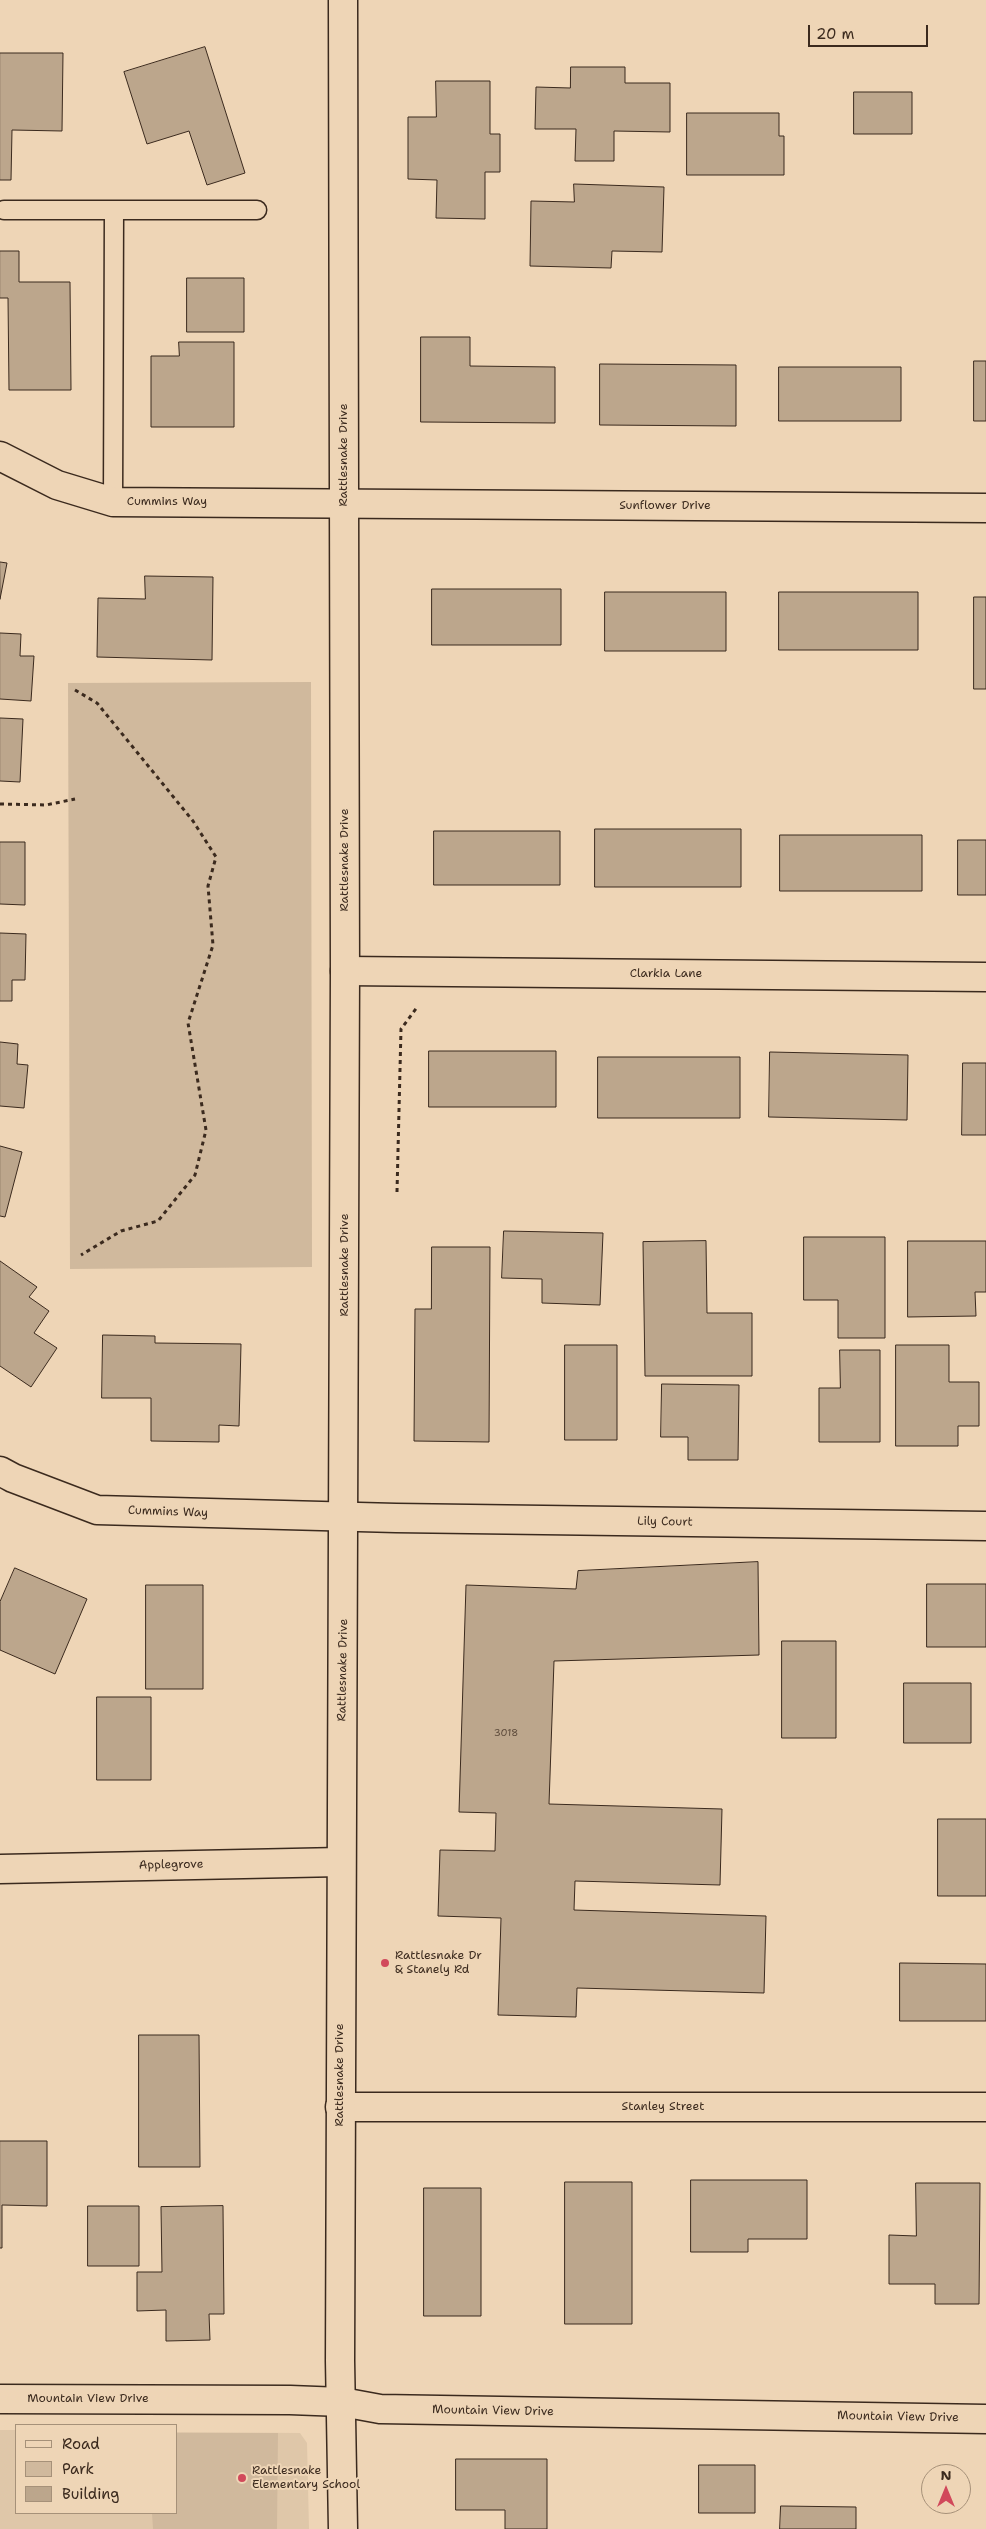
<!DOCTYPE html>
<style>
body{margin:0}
#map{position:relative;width:986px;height:2529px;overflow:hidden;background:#eed5b6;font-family:"Shantell Sans",sans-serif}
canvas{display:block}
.legend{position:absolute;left:15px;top:2424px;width:162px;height:90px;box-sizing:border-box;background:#eed5b6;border:1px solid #a69179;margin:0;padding:6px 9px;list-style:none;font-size:15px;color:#3b2a1e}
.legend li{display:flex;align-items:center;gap:10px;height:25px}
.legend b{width:25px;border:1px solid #a69179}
.north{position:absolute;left:921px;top:2464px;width:50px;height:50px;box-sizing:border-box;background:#eed5b6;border:1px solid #a69179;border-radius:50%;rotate:0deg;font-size:14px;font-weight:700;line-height:20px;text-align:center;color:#3b2a1e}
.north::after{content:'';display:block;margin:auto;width:18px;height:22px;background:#d1495b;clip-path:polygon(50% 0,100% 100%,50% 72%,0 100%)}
.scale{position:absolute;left:808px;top:25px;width:120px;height:22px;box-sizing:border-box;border:2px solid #3b2a1e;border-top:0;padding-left:6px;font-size:15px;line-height:18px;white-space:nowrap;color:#3b2a1e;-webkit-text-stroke:4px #eed5b6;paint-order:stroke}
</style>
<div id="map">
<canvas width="986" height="2529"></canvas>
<ul class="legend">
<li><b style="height:6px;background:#eed5b6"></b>Road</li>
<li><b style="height:14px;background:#d0b99d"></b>Park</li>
<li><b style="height:14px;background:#bca68c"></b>Building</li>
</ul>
<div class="north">N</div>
<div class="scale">20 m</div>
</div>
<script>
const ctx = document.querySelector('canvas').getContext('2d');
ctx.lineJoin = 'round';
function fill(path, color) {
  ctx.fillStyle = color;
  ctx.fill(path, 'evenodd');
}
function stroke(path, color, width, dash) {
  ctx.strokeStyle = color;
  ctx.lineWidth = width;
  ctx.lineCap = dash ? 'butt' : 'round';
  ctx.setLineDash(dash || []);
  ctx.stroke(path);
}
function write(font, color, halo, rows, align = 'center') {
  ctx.font = font + ' "Shantell Sans",sans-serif';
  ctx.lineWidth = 4;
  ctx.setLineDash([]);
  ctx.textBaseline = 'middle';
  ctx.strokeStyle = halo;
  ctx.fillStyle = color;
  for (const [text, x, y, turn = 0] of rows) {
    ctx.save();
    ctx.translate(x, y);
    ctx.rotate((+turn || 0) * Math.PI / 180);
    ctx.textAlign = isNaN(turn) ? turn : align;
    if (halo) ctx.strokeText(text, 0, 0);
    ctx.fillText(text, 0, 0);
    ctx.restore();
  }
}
const built = new Path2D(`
 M0,2430H16V2513H176V2432L300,2433L307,2443L309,2529H0Z`);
const green = new Path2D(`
 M311,682L312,1267L70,1269L68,683Z
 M176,2433H278L277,2529H153L152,2513H176Z`);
const building = new Path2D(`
 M205,47L245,173L207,185L189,131L147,144L124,72Z
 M0,53H63L62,131L12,130L11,180H0Z
 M571,67H625V83H670V132L614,131V161H575L576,129H535L536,87L570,88Z
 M436,81H490V134H500V172H485V219L436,218L437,180L408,179V117H436Z
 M854,92H912V134H854Z
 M687,113H779V136H784V175H687Z
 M574,184L664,187L662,252L612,251L611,268L530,266L531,201L574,202Z
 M0,251H19V282H70L71,390H9L8,298H0Z
 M187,278H244V332H187Z
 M421,337H470V366L555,367V423L421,422Z
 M179,342H234V427H151V356H179Z
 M974,361H986V421H974Z
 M600,364L736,365V426L600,425Z
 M779,367H901V421H779Z
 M0,562L7,563L0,599Z
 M145,576L213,577L212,660L97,657L98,598L145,599Z
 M432,589H561V645H432Z
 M605,592H726V651H605Z
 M779,592H918V650H779Z
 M974,597H986V689H974Z
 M0,633L21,634L20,656H34L31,701L0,699Z
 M0,718L23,719L20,782L0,781Z
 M595,829H741V887H595Z
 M434,831H560V885H434Z
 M780,835H922V891H780Z
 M958,840H986V895H958Z
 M0,842H25V905L0,904Z
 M0,933L26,934L25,980H12V1001H0Z
 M0,1042L18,1044L17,1064L28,1065L24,1108L0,1106Z
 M429,1051H556V1107H429Z
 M770,1052L908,1055L907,1120L769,1117Z
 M598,1057H740V1118H598Z
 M963,1063H986V1135H962Z
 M0,1146L22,1152L5,1217L0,1216Z
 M504,1231L603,1233L600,1305L542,1303V1279L502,1278Z
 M804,1237H885V1338H838V1300H804Z
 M706,1241L707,1313H752V1376H645L643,1242Z
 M908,1241H986V1292H975L976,1316L908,1317Z
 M432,1247H490L489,1442L414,1441L415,1309H431Z
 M0,1261L37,1287L29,1297L49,1311L34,1333L57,1348L31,1387L0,1366Z
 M103,1335L155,1336V1343L241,1344L239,1426L219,1425V1442L151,1441V1398H102Z
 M565,1345H617V1440H565Z
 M896,1345H949V1382H979V1426H958V1446H896Z
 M840,1350H880V1442H819V1388H840Z
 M662,1384L739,1385L738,1460H688V1437H661Z
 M758,1562L759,1655L554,1661L549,1804L722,1809L720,1885L575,1881L574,1910L766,1916L764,1993L577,1988L576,2017L498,2015L501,1918L438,1916L440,1850L495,1851L496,1813L459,1812L466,1585L576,1589L578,1571Z
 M15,1568L87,1599L55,1674L0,1650V1602Z
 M927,1584H986V1647H927Z
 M146,1585H203V1689H146Z
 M782,1641H836V1738H782Z
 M904,1683H971V1743H904Z
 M97,1697H151V1780H97Z
 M938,1819H986V1896H938Z
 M900,1963L986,1964V2021H900Z
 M139,2035H199L200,2167H139Z
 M0,2141H47V2206L2,2205V2248H0Z
 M691,2180H807V2239H748V2252H691Z
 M565,2182H632V2324H565Z
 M916,2183H980L979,2304H935V2284H889V2235L916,2236Z
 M424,2188H481V2316H424Z
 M88,2206H139V2266H88Z
 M223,2206L224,2314H209L210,2340L166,2341V2310L137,2311V2272H162L161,2207Z
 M456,2459H547V2529H505V2510H456Z
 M699,2465H755V2513H699Z
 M781,2506L856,2507V2529H780Z`);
const path = new Path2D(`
 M75,690L97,703L193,821L216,857L208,886L213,945L188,1023L206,1130L195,1175L158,1221L121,1231L81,1255
 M0,804L46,805L75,799
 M397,1192L401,1029L418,1006`);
const service = new Path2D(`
 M4,210H114
 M113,502L114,210H257`);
const minor = new Path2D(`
 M0,456L57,485L113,502L986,508
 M345,971L986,977
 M0,1471L13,1478L97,1510L396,1518L986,1526
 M0,1869L341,1862
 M340,2107H986
 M0,2399L290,2400L342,2402L380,2409L986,2419`);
const tertiary = new Path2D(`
 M343,2529L340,2360L345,971L343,0`);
const markers = [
 [385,1963,5,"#d1495b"],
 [242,2478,5,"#d1495b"]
];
const numberNames = [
 ["3018",506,1733]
];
const streetNames = [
 ["Rattlesnake Drive",344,455,-90],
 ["Cummins Way",167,502],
 ["Sunflower Drive",665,506],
 ["Rattlesnake Drive",345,860,-90],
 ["Clarkia Lane",666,974],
 ["Rattlesnake Drive",345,1265,-90],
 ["Cummins Way",168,1512,2],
 ["Lily Court",665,1522,1],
 ["Rattlesnake Drive",343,1670,-89],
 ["Applegrove",171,1865,-1],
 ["Rattlesnake Drive",340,2075,-90],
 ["Stanley Street",663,2107],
 ["Mountain View Drive",88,2399],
 ["Mountain View Drive",493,2411,1],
 ["Mountain View Drive",898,2417,1]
];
const poiNames = [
 ["Rattlesnake Dr",395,1956],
 ["& Stanely Rd",395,1970],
 ["Rattlesnake",252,2471],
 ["Elementary School",252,2485]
];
fill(built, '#dfc7a9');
fill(green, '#d0b99d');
fill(building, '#bca68c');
stroke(building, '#3b2a1e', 1);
stroke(service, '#3b2a1e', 21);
stroke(minor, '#3b2a1e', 31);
stroke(tertiary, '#3b2a1e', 31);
stroke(path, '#3b2a1e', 3, [4, 4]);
stroke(service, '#eed5b6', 18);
stroke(minor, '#eed5b6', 28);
stroke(tertiary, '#eed5b6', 28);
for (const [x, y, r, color] of markers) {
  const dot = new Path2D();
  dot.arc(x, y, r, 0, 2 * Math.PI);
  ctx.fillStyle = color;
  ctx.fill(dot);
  stroke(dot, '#eed5b6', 2);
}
write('10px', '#5b493a', null, numberNames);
write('12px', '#3b2a1e', '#eed5b6', streetNames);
write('12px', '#3b2a1e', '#eed5b6', poiNames, 'left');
</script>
